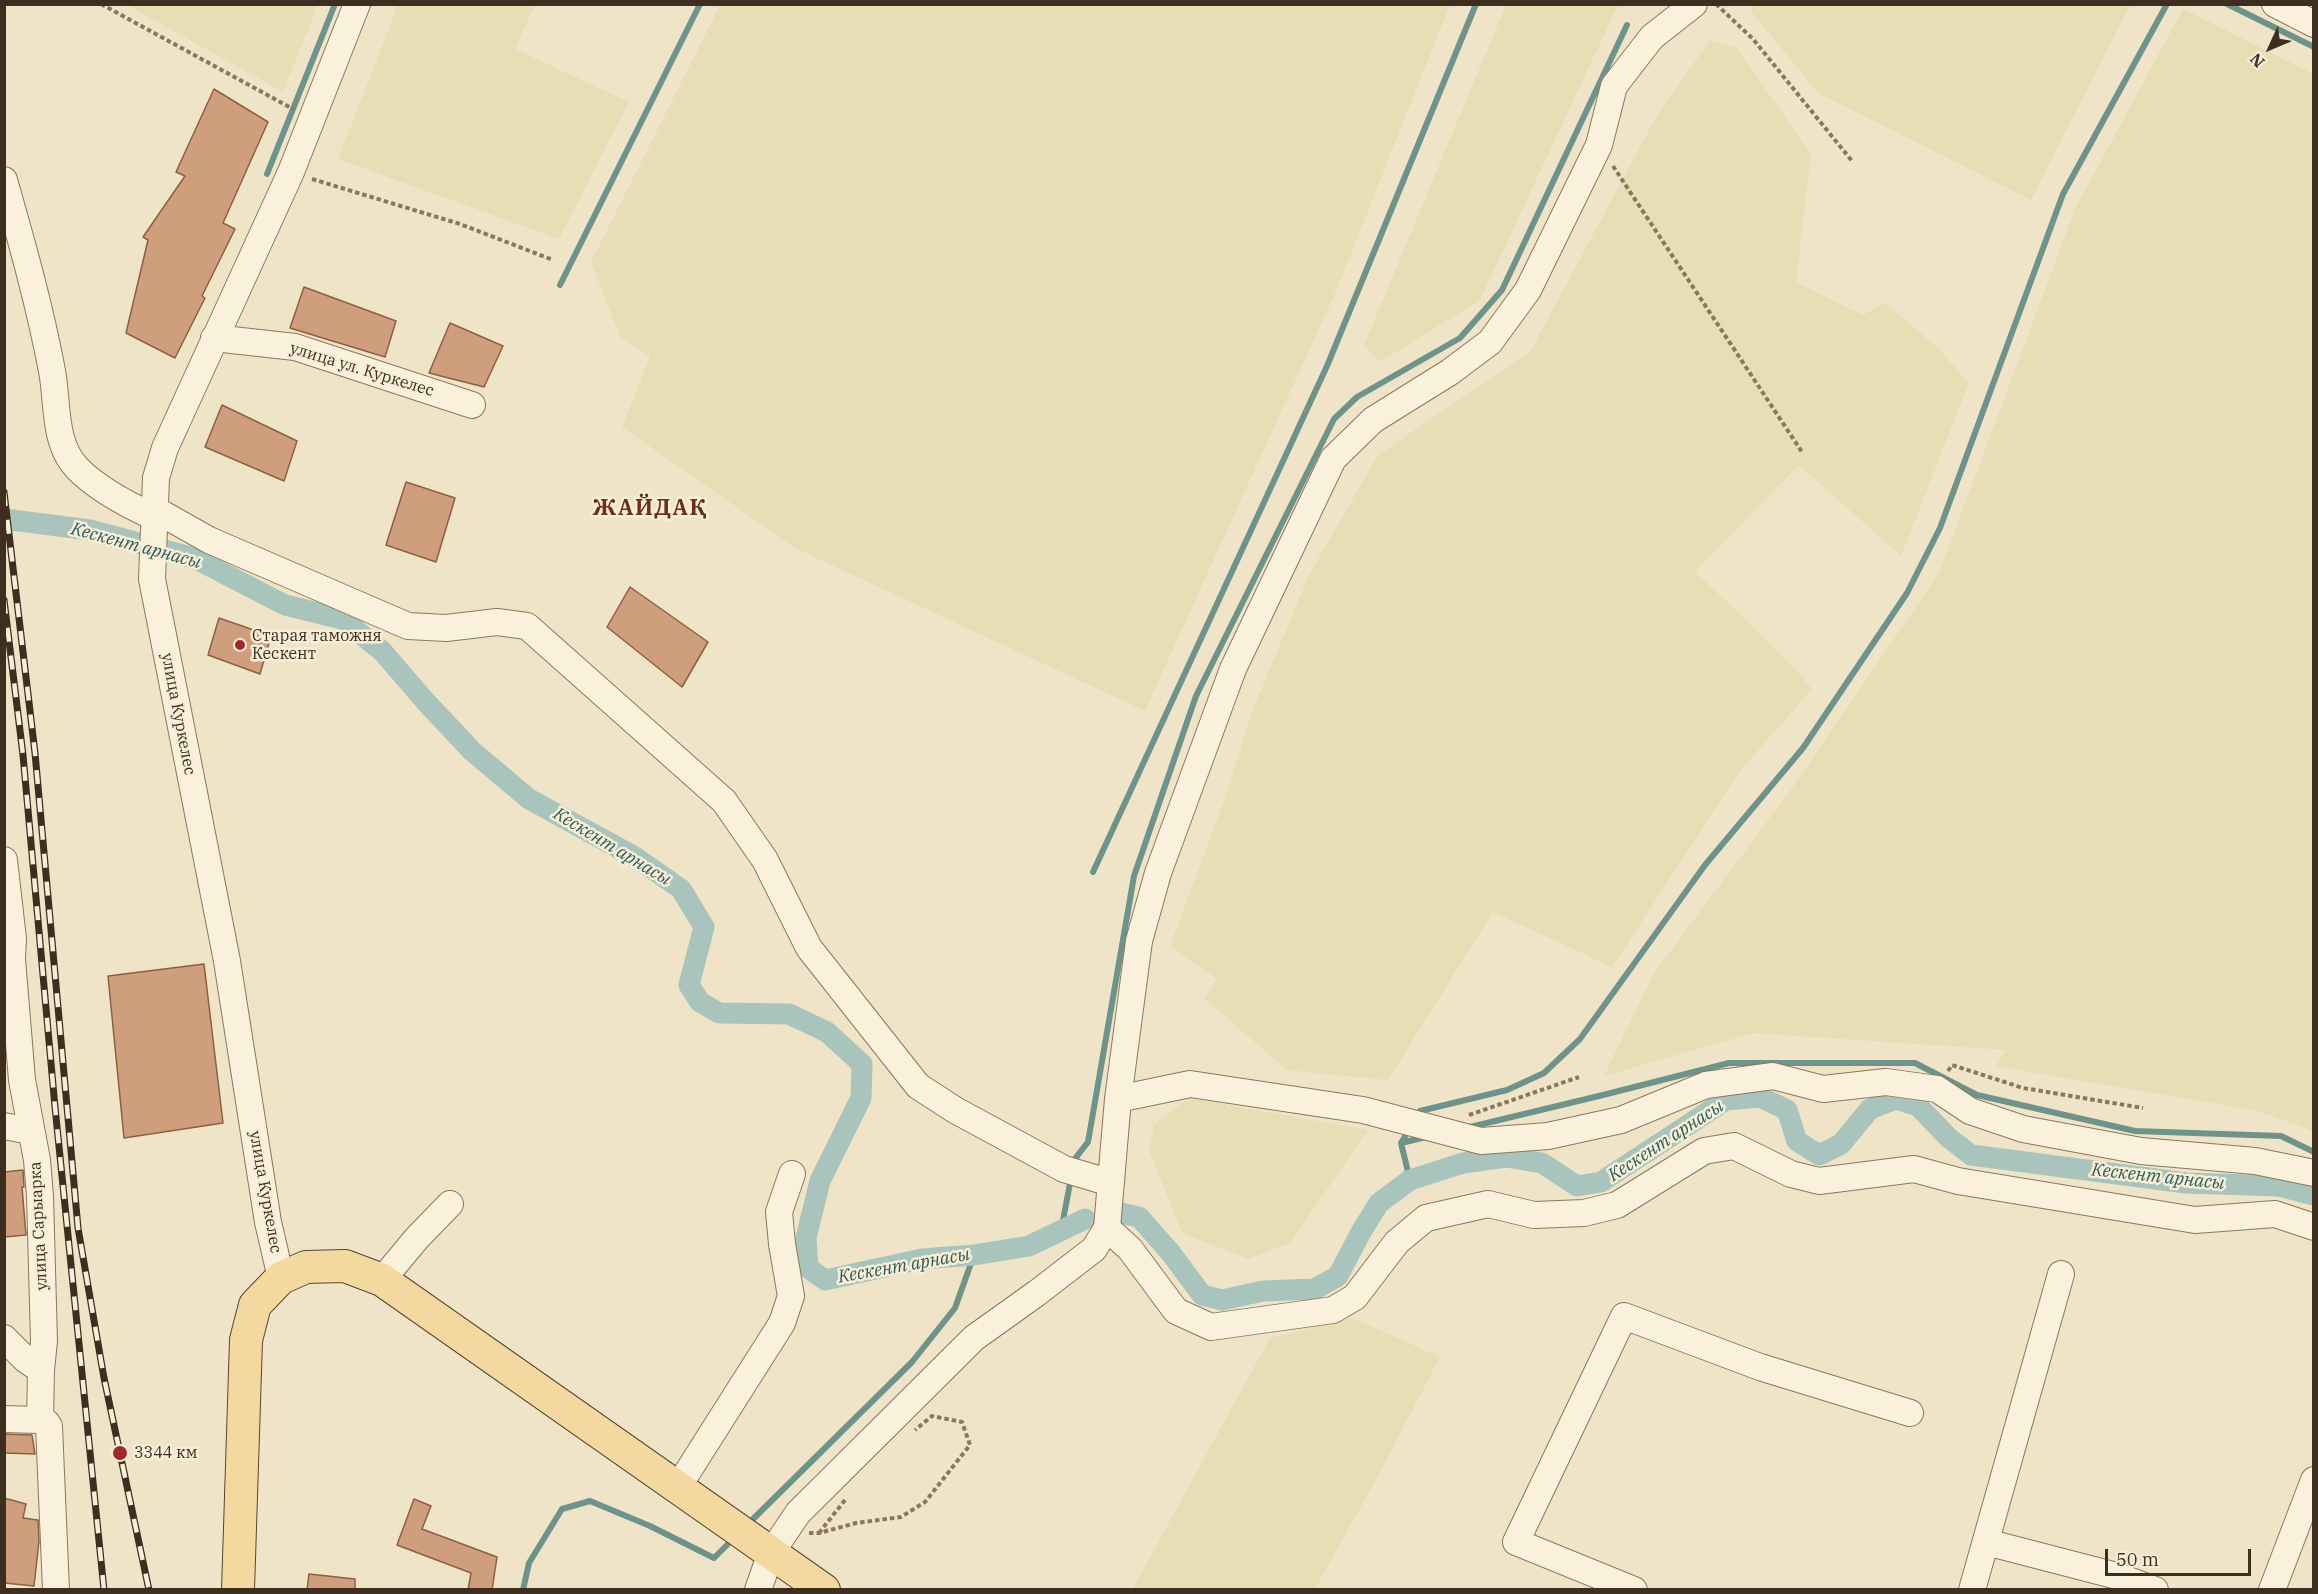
<!DOCTYPE html>
<meta charset="utf-8">
<style>
body{margin:0}
#map{position:relative;width:2318px;height:1594px;overflow:hidden;background:#f0e4c8;font-family:"IBM Plex Serif",serif}
canvas{display:block}
.frame{position:absolute;inset:0;border:6px solid #3d2e20;pointer-events:none}
.north{position:absolute;left:2240px;top:18px;width:60px;height:60px;-webkit-text-stroke:4px #f7eed8;paint-order:stroke;rotate:226deg;font-size:16px;font-weight:700;line-height:24px;text-align:center;color:#3d2e20}
.north::after{content:'';display:block;margin:auto;width:21px;height:27px;background:#3d2e20;clip-path:polygon(50% 0,100% 100%,50% 72%,0 100%)}
.scale{position:absolute;left:2105px;top:1549px;width:146px;height:27px;box-sizing:border-box;border:3px solid #3d2e20;border-top:0;padding-left:8px;font-size:18px;line-height:21px;white-space:nowrap;color:#3d2e20;-webkit-text-stroke:4px #f7eed8;paint-order:stroke}
</style>
<div id="map">
<canvas width="2318" height="1594"></canvas>
<div class="frame"></div>
<div class="north">N</div>
<div class="scale">50 m</div>
</div>
<script>
const ctx = document.querySelector('canvas').getContext('2d');
ctx.lineJoin = 'round';
function fill(path, color) {
  ctx.fillStyle = color;
  ctx.fill(path, 'evenodd');
}
function stroke(path, color, width, dash) {
  ctx.strokeStyle = color;
  ctx.lineWidth = width;
  ctx.lineCap = dash ? 'butt' : 'round';
  ctx.setLineDash(dash || []);
  ctx.stroke(path);
}
function write(font, color, halo, rows, align = 'center') {
  ctx.font = font + ' "IBM Plex Serif",serif';
  ctx.lineWidth = 5;
  ctx.setLineDash([]);
  ctx.textBaseline = 'middle';
  ctx.strokeStyle = halo;
  ctx.fillStyle = color;
  for (const [text, x, y, turn = 0] of rows) {
    ctx.save();
    ctx.translate(x, y);
    ctx.rotate((+turn || 0) * Math.PI / 180);
    ctx.textAlign = isNaN(turn) ? turn : align;
    if (halo) ctx.strokeText(text, 0, 0);
    ctx.fillText(text, 0, 0);
    ctx.restore();
  }
}
const farmland = new Path2D(`
 M1755,4H2130V5L2031,200L1818,93L1750,10Z
 M127,5H318L283,92Z
 M398,5H535L515,49L629,102L559,239L338,159Z
 M720,5H1450L1337,289L1145,711L795,548L622,427L650,356L620,337L591,262Z
 M1506,5H1618L1480,300L1380,362L1364,345Z
 M2183,9L2313,74V1131L2258,1111L1996,1066L2006,1050L1753,1033L1604,1076L1654,973L1792,788L1939,573L2075,209Z
 M1710,40L1737,48L1811,154L1796,282L1863,315L1885,303L1937,347L1969,383L1901,556L1799,465L1695,571L1795,668L1812,689L1740,771L1612,967L1493,912L1388,1080L1287,1070L1204,998L1217,979L1170,946L1227,793L1252,712L1309,575L1378,455L1530,352L1656,117Z
 M1188,1098L1368,1130L1290,1243L1248,1259L1182,1233L1149,1150L1154,1125Z
 M1353,1318L1440,1357L1377,1478L1315,1589L1132,1590L1270,1338Z`);
const stream = new Path2D(`
 M2227,4L2314,47
 M267,174L335,4
 M560,285L700,4
 M1093,872L1327,366L1476,4
 M1417,1117L1420,1111L1507,1090L1544,1073L1580,1039L1705,865L1803,748L1907,593L1940,528L2063,194L2167,4
 M1466,1128L1603,1095L1729,1063H1915L1977,1095L2135,1131L2281,1136L2314,1152
 M1401,1143L1426,1137
 M1073,1165L1074,1160L1088,1142L1134,876L1196,696L1334,419L1357,397L1460,338L1502,290L1627,25
 M1410,1180L1401,1143L1410,1128
 M1061,1231L1071,1178
 M747,1525L912,1362L955,1308L974,1255
 M523,1590L529,1563L562,1509L590,1501L650,1526L714,1558L734,1538`);
const canal = new Path2D(`
 M4,519L90,530L194,558L285,605L342,619L382,651L426,702L472,751L529,799L635,857L681,889L704,927L689,985L700,1002L719,1013L789,1014L827,1032L862,1064L861,1098L820,1181L806,1238L808,1268L825,1280L922,1259L974,1255L1029,1246L1085,1219
 M1121,1213L1139,1217L1170,1252L1202,1295L1222,1300L1263,1291L1315,1289L1338,1276L1361,1232L1379,1203L1410,1180L1463,1163L1506,1157L1542,1163L1577,1186L1601,1182L1726,1100L1760,1097L1787,1110L1797,1141L1819,1155L1841,1144L1870,1109L1896,1099L1918,1106L1949,1138L1971,1155L2186,1183L2279,1186L2314,1195`);
const building = new Path2D(`
 M214,89L268,122L223,223L235,229L202,296L205,298L175,358L126,333L148,240L143,237L185,176L176,172Z
 M304,287L396,321L385,357L290,328Z
 M450,323L503,346L484,387L429,373Z
 M222,405L297,441L284,481L205,447Z
 M406,482L455,498L436,562L386,545Z
 M630,587L708,642L682,687L607,627Z
 M219,618L271,636L260,674L208,655Z
 M204,964L223,1123L124,1138L108,976Z
 M23,1170L24,1187H22L26,1235L4,1237V1172Z
 M4,1434L32,1435L35,1454L4,1453Z
 M4,1498L26,1504L23,1518L38,1520L39,1541L34,1586L4,1583Z
 M414,1499L431,1506L422,1529L497,1557L492,1590H468L471,1573L397,1545Z
 M309,1574L355,1579V1590H307Z`);
const path = new Path2D(`
 M101,4L293,109
 M1716,4L1753,39L1852,161
 M1613,166L1802,452
 M312,179L460,224L553,260
 M1948,1071L1952,1065L2023,1088L2143,1108
 M1469,1115L1579,1077
 M809,1533H819L856,1523L901,1517L925,1502L970,1445L962,1422L932,1416L915,1430
 M819,1533L845,1500`);
const minor = new Path2D(`
 M2275,4L2314,24
 M4,180C22,243 40,307 52,371C58,402 53,443 77,468C97,489 128,505 154,517
 M214,338L295,347L472,405
 M154,509L209,540L408,626L446,628L497,622L527,626L724,801L765,860L809,948L918,1086L955,1110L1064,1169L1111,1183
 M4,860L13,939L12,959L22,1080L37,1160L40,1196L44,1341L41,1370L40,1420
 M1118,1099L1190,1084L1363,1110L1481,1141L1548,1136L1621,1120L1706,1085L1773,1076L1823,1089L1886,1082L1937,1089L1970,1111L2023,1129L2141,1151L2255,1161L2314,1173
 M4,1126L30,1131
 M1107,1228L1130,1249L1176,1311L1211,1327L1333,1310L1355,1297L1397,1242L1426,1218L1488,1204L1534,1215L1584,1213L1617,1205L1704,1151L1734,1146L1791,1174L1819,1181L1914,1169L1958,1181L2195,1220L2275,1214L2314,1227
 M281,1278L268,1222L227,961L152,579L156,478L165,448L291,172L357,4
 M382,1280L417,1238L450,1204
 M4,1338L26,1360L41,1370
 M4,1419L40,1420
 M40,1420L46,1422L49,1426L56,1590
 M678,1487L782,1323L791,1296L782,1244L779,1212L792,1174
 M1986,1542L2117,1576L2155,1590
 M758,1590L771,1553L798,1513L974,1338L1037,1293L1094,1249L1107,1228L1118,1099L1139,941L1158,873L1233,669L1333,459L1373,420L1450,372L1490,342L1528,290L1599,145L1614,86L1652,37L1694,4
 M1634,1590L1516,1542L1624,1316L1760,1367L1910,1413
 M1972,1590L2061,1274
 M2272,1590L2314,1480`);
const major = new Path2D(`
 M238,1590L246,1340L255,1305L281,1278L306,1267L345,1266L382,1280L824,1590`);
const rail = new Path2D(`
 M4,492L35,753L78,1228L104,1378L149,1590
 M4,600L23,755L55,1107L104,1590`);
const markers = [
 [240,645,6,"#9e2a2b"],
 [120,1453,8,"#9e2a2b"]
];
const streetNames = [
 ["улица ул. Куркелес",362,370,17],
 ["улица Куркелес",178,714,79],
 ["улица Куркелес",265,1192,80],
 ["улица Сарыарка",39,1226,-93]
];
const poiNames = [
 ["Старая таможня",252,636],
 ["Кескент",252,654],
 ["3344 км",134,1453]
];
const waterNames = [
 ["Кескент арнасы",136,546,15],
 ["Кескент арнасы",612,847,31],
 ["Кескент арнасы",1666,1141,-33],
 ["Кескент арнасы",2158,1177,6],
 ["Кескент арнасы",904,1266,-10]
];
const districtNames = [
 ["ЖАЙДАҚ",650,509]
];
fill(farmland, '#e6deb5');
stroke(stream, '#6f938a', 6);
stroke(canal, '#a9c4bc', 21);
fill(building, '#cf9f7d');
stroke(building, '#8d5f41', 1.5);
stroke(minor, '#8d765c', 28);
stroke(major, '#5b4430', 34);
stroke(path, '#8d765c', 4, [4.5, 3]);
stroke(minor, '#faf1dc', 26);
stroke(major, '#f3d9a0', 32);
stroke(rail, '#3d2e20', 7);
stroke(rail, '#f7eed8', 4.5, [14]);
for (const [x, y, r, color] of markers) {
  const dot = new Path2D();
  dot.arc(x, y, r, 0, 2 * Math.PI);
  ctx.fillStyle = color;
  ctx.fill(dot);
  stroke(dot, '#f7eed8', 2);
}
write('16px', '#3d2e20', '#f7eed8', streetNames);
write('16px', '#3d2e20', '#f7eed8', poiNames, 'left');
write('italic 18px', '#2f5d5a', '#f7eed8', waterNames);
ctx.letterSpacing = '1.5px';
write('bold 22px', '#6b2e1e', '#f7eed8', districtNames);
ctx.letterSpacing = '0px';
</script>
